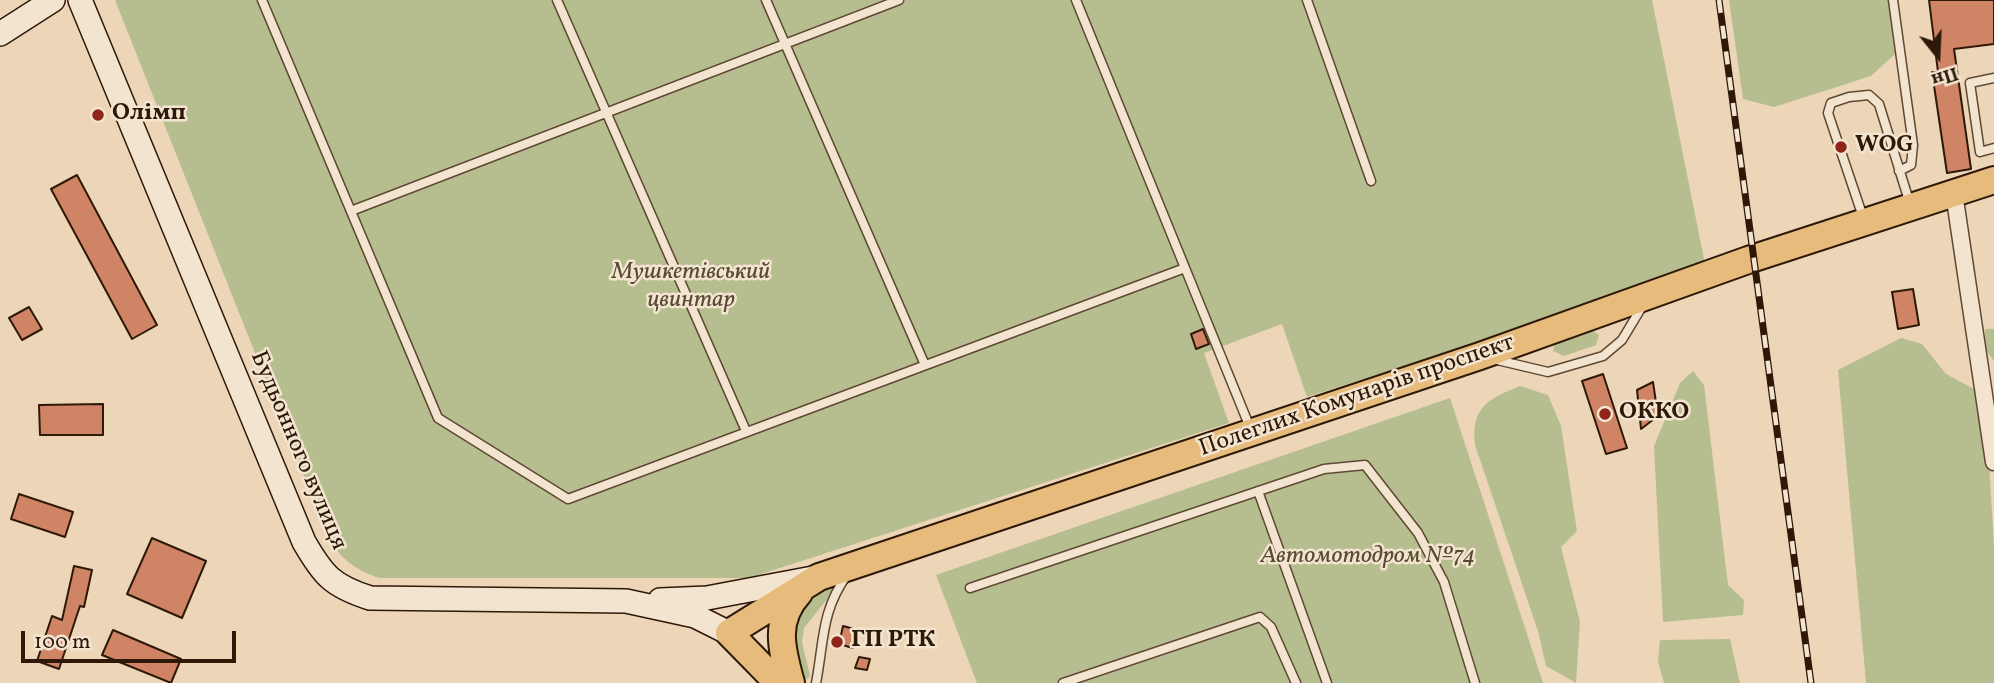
<!DOCTYPE html>
<meta charset="utf-8">
<style>
body{margin:0}
#map{position:relative;width:1994px;height:683px;overflow:hidden;background:#ecd6b7;font-family:Vollkorn,serif}
canvas{display:block}
.north{position:absolute;left:1903px;top:21px;width:70px;height:70px;-webkit-text-stroke:5px #f3e4d0;paint-order:stroke;rotate:162deg;font-size:19px;font-weight:700;line-height:28px;text-align:center;color:#2e1909}
.north::after{content:'';display:block;margin:auto;width:24px;height:32px;background:#2e1909;clip-path:polygon(50% 0,100% 100%,50% 72%,0 100%)}
.scale{position:absolute;left:21px;top:631px;width:215px;height:32px;box-sizing:border-box;border:4px solid #2e1909;border-top:0;padding-left:9px;font-size:21px;line-height:24px;white-space:nowrap;color:#2e1909;-webkit-text-stroke:5px #f3e4d0;paint-order:stroke}
</style>
<div id="map">
<canvas width="1994" height="683"></canvas>
<div class="north">Пн</div>
<div class="scale">100 m</div>
</div>
<script>
const ctx = document.querySelector('canvas').getContext('2d');
ctx.lineJoin = 'round';
function fill(path, color) {
  ctx.fillStyle = color;
  ctx.fill(path, 'evenodd');
}
function stroke(path, color, width, dash) {
  ctx.strokeStyle = color;
  ctx.lineWidth = width;
  ctx.lineCap = dash ? 'butt' : 'round';
  ctx.setLineDash(dash || []);
  ctx.stroke(path);
}
function write(font, color, halo, rows, align = 'center') {
  ctx.font = font + ' Vollkorn,serif';
  ctx.lineWidth = 5;
  ctx.setLineDash([]);
  ctx.textBaseline = 'middle';
  ctx.strokeStyle = halo;
  ctx.fillStyle = color;
  for (const [text, x, y, turn = 0] of rows) {
    ctx.save();
    ctx.translate(x, y);
    ctx.rotate((+turn || 0) * Math.PI / 180);
    ctx.textAlign = isNaN(turn) ? turn : align;
    if (halo) ctx.strokeText(text, 0, 0);
    ctx.fillText(text, 0, 0);
    ctx.restore();
  }
}
const green = new Path2D(`
 M115,0H1652L1706,269L1307,397L1282,324L1204,353L1229,423L749,578H380C354,570 338,557 326,532Z
 M1729,0H1888L1895,54L1871,76L1774,107L1743,99Z
 M1590,329L1599,335L1596,345L1564,356L1553,351L1555,341Z
 M1985,329H1994V361L1985,349Z
 M1901,338L1922,344L1946,374L1985,395L1994,546V683H1866L1838,370Z
 M1693,371L1704,385L1728,585L1744,600L1743,615L1663,622L1654,446L1680,383Z
 M1520,386L1548,395L1561,426L1577,531L1561,547L1580,622L1576,683L1546,666L1538,631L1475,445C1471,407 1488,399 1520,386Z
 M1450,398L1543,683H977L936,575Z
 M844,578L804,628L802,642L810,676L802,683L791,649L792,609L810,594Z
 M1730,639L1740,683H1664L1658,662L1660,640Z`);
const building = new Path2D(`
 M1929,0H1994V44L1954,49L1971,169L1947,173L1932,72H1938Z
 M77,175L157,325L132,339L51,189Z
 M1913,289L1919,325L1898,329L1892,292Z
 M29,307L42,329L22,340L9,318Z
 M1203,329L1209,344L1196,349L1191,334Z
 M1603,374L1627,448L1606,454L1582,381Z
 M1653,382L1658,416L1641,429L1637,390Z
 M103,404V435H40L39,405Z
 M19,494L73,512L65,537L11,519Z
 M152,538L206,561L182,618L127,594Z
 M74,566L92,570L84,607L80,606L59,669L37,661L52,616L62,620Z
 M843,626L858,630L853,648L839,644Z
 M113,630L181,659L171,683L102,655Z
 M859,657L870,659L867,670L855,668Z`);
const lane = new Path2D(`
 M262,0L438,418L568,499L1185,268
 M557,0L746,431
 M766,0L925,365
 M1076,0L1251,430
 M1307,0L1371,181
 M1893,0L1913,145L1911,165L1899,171
 M1994,78L1970,83L1980,152L1994,148
 M351,211L899,0
 M1864,220L1828,113L1831,103L1849,97L1869,95L1879,104L1910,204
 M1493,359L1548,372L1603,356L1622,340L1643,305
 M1258,491L1327,683
 M970,588L1324,469L1365,465L1418,533L1444,582L1475,683
 M816,683C824,642 821,611 847,575
 M1063,683L1260,617L1271,627L1296,683`);
const street = new Path2D(`
 M1954,193L1994,462`);
const secondary = new Path2D(`
 M80,0L304,542C323,575 332,586 370,598L626,601L695,616L729,633
 M0,34L53,0
 M660,600L707,598L813,578`);
const primary = new Path2D(`
 M778,683L729,633L819,577L1480,356L1748,260L1994,180
 M791,683C782,650 773,621 799,593`);
const rail = new Path2D(`
 M1719,0L1811,683`);
const markers = [
 [98,115,7,"#8f2418"],
 [1841,147,7,"#8f2418"],
 [1605,414,7,"#8f2418"],
 [837,642,7,"#8f2418"]
];
const poiNames = [
 ["Олімп",112,115],
 ["WOG",1855,147],
 ["ОККО",1619,414],
 ["ГП РТК",851,642]
];
const parkNames = [
 ["Мушкетівський",691,274],
 ["цвинтар",691,302],
 ["Автомотодром №74",1368,558]
];
const streetNames = [
 ["Полеглих Комунарів проспект",1357,397,-19],
 ["Будьонного вулиця",297,451,67]
];
fill(green, '#b6be8f');
fill(building, '#ce8465');
stroke(building, '#2e1909', 2);
stroke(lane, '#5e4834', 11);
stroke(street, '#5e4834', 19);
stroke(secondary, '#2e1909', 26);
stroke(primary, '#2e1909', 30);
stroke(lane, '#f3e4d0', 8);
stroke(street, '#f3e4d0', 16);
stroke(secondary, '#f3e4d0', 23);
stroke(primary, '#e6bb7c', 26);
stroke(rail, '#2e1909', 7);
stroke(rail, '#f3e4d0', 4.5, [13]);
for (const [x, y, r, color] of markers) {
  const dot = new Path2D();
  dot.arc(x, y, r, 0, 2 * Math.PI);
  ctx.fillStyle = color;
  ctx.fill(dot);
  stroke(dot, '#f3e4d0', 2.5);
}
write('bold 24px', '#2e1909', '#f3e4d0', poiNames, 'left');
write('italic 24px', '#574b31', '#f3e4d0', parkNames);
write('24px', '#2e1909', '#f3e4d0', streetNames);
</script>
